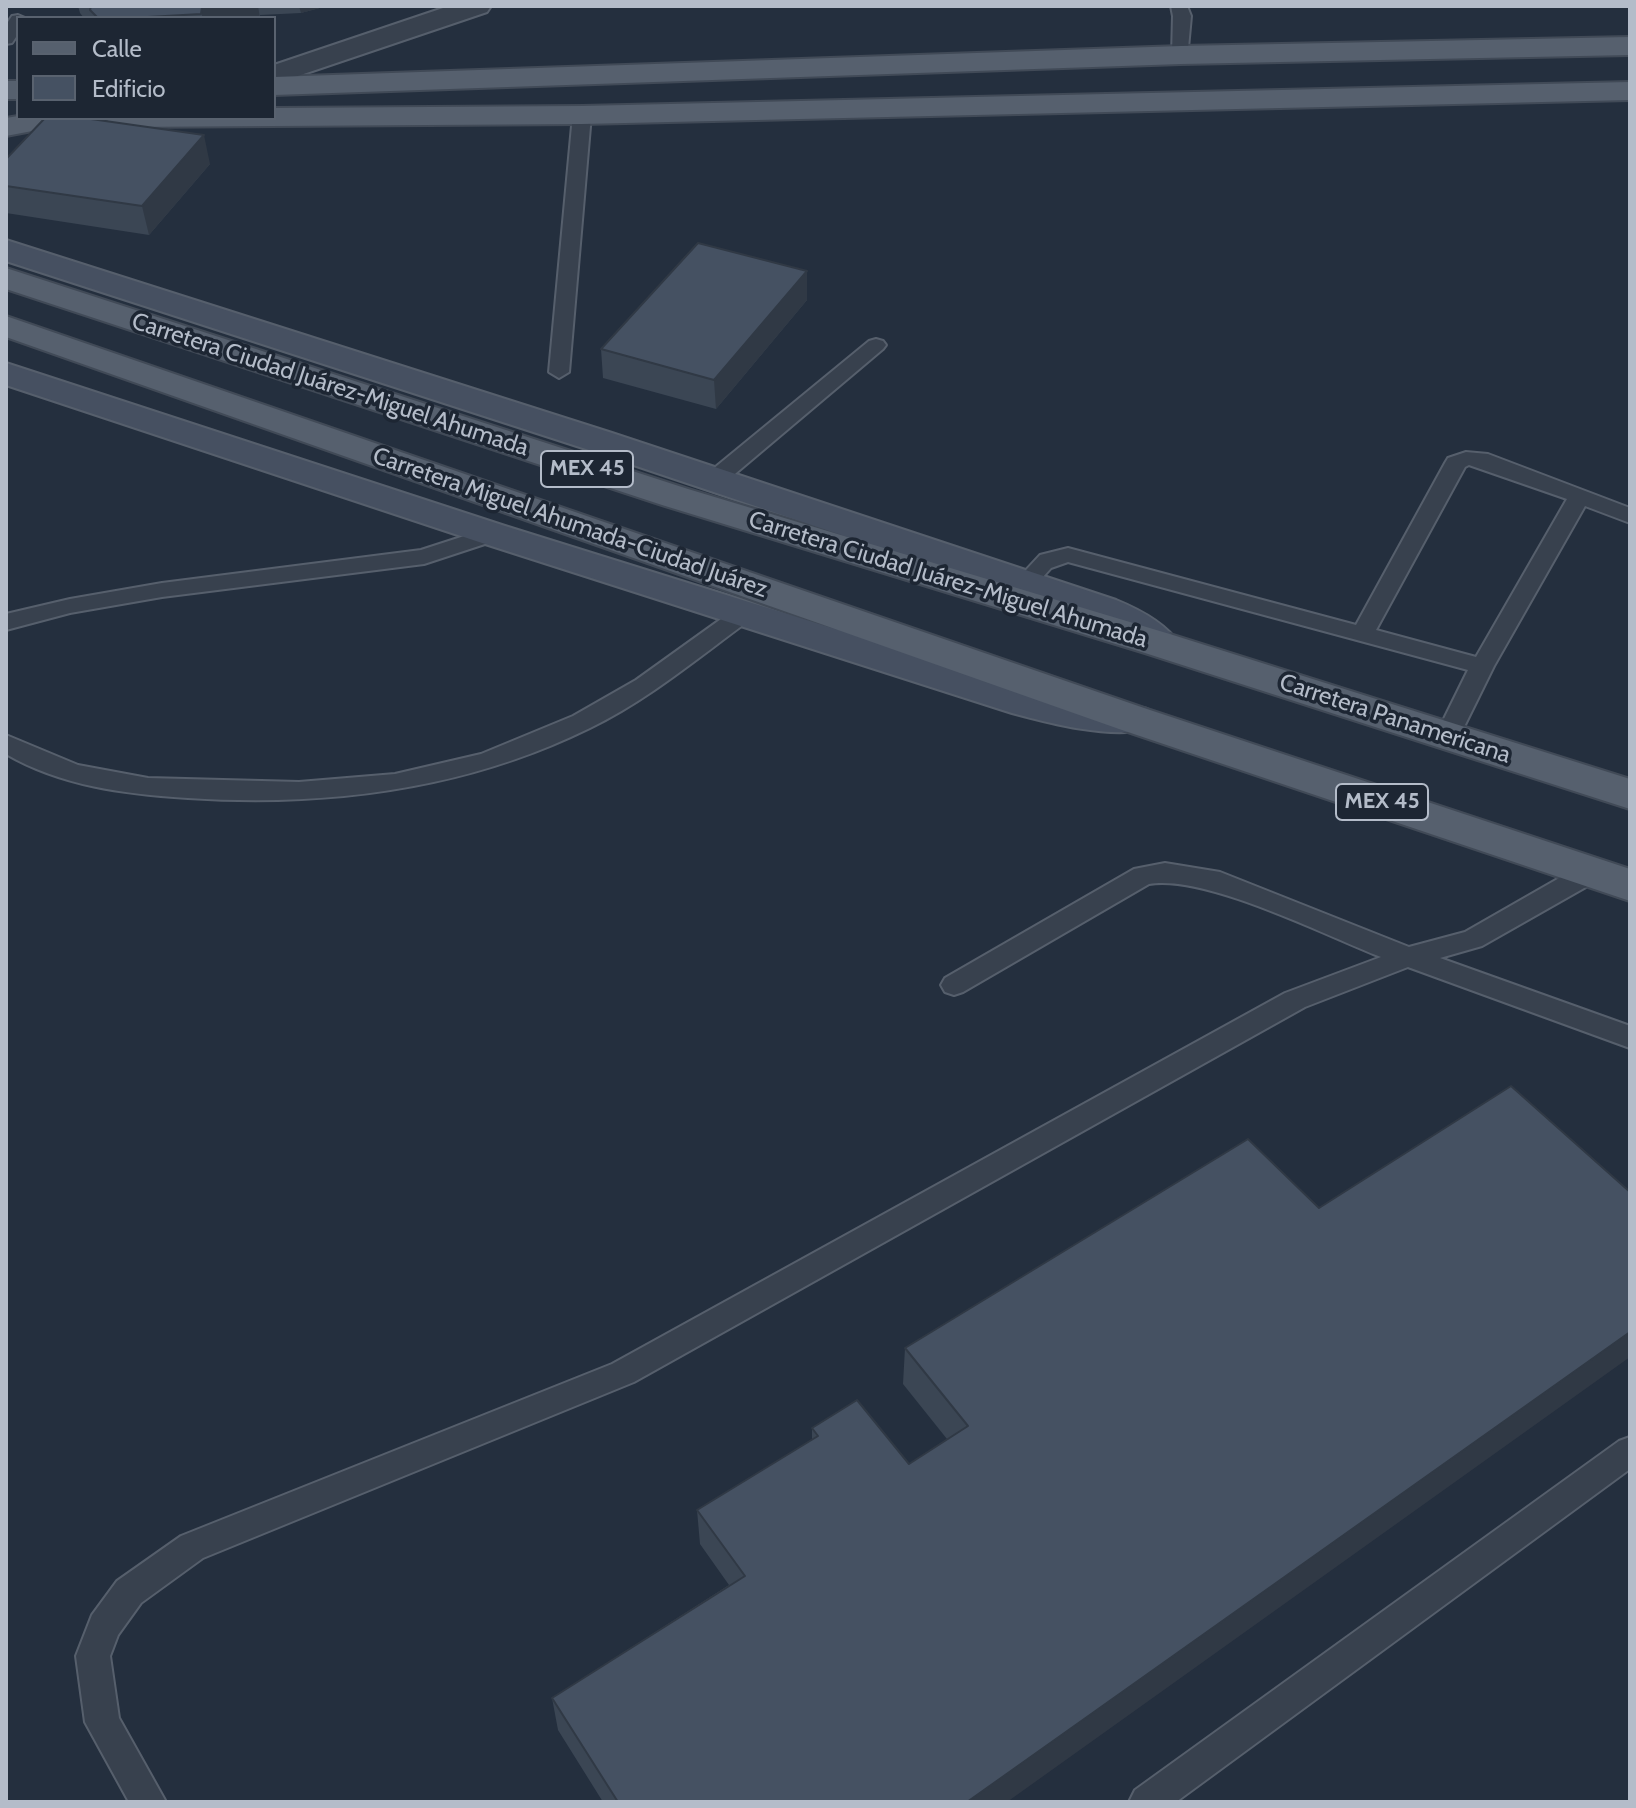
<!DOCTYPE html>
<meta charset="utf-8">
<style>
body{margin:0}
#map{position:relative;width:1636px;height:1808px;overflow:hidden;background:#242f3e;font-family:Cabin,sans-serif}
canvas{display:block}
.frame{position:absolute;inset:0;border:8px solid #b4bcc9;pointer-events:none}
.legend{position:absolute;left:16px;top:16px;width:260px;height:104px;box-sizing:border-box;background:#1d2633;border:2px solid #59626f;margin:0;padding:10px 14px;list-style:none;font-size:24px;color:#b4bcc9}
.legend li{display:flex;align-items:center;gap:16px;height:40px}
.legend b{width:40px;border:2px solid #59626f}
</style>
<div id="map">
<canvas width="1636" height="1808"></canvas>
<div class="frame"></div>
<ul class="legend">
<li><b style="height:10px;background:#56606e"></b>Calle</li>
<li><b style="height:22px;background:#455162"></b>Edificio</li>
</ul>
</div>
<script>
const ctx = document.querySelector('canvas').getContext('2d');
ctx.lineJoin = 'round';
function stroke(path, color, width, dash) {
  ctx.strokeStyle = color;
  ctx.lineWidth = width;
  ctx.lineCap = dash ? 'butt' : 'round';
  ctx.setLineDash(dash || []);
  ctx.stroke(path);
}
function fill(path, color) {
  ctx.fillStyle = color;
  ctx.fill(path, 'evenodd');
}
function write(font, color, halo, rows, align = 'center') {
  ctx.font = font + ' Cabin,sans-serif';
  ctx.lineWidth = 7;
  ctx.setLineDash([]);
  ctx.textBaseline = 'middle';
  ctx.strokeStyle = halo;
  ctx.fillStyle = color;
  for (const [text, x, y, turn = 0] of rows) {
    ctx.save();
    ctx.translate(x, y);
    ctx.rotate((+turn || 0) * Math.PI / 180);
    ctx.textAlign = isNaN(turn) ? turn : align;
    if (halo) ctx.strokeText(text, 0, 0);
    ctx.fillText(text, 0, 0);
    ctx.restore();
  }
}
const lane = new Path2D(`
 M1171,6H1187L1191,16L1187,59L1181,60L1172,55L1173,16Z
 M18,15L25,18H18V34L12,43L6,44V25L12,16Z
 M582,110L591,115L569,372L559,378L549,372L573,115Z
 M876,339L883,341L886,345L883,349L723,484H707L704,479L707,474L869,341Z
 M1466,452L1488,454L1630,508V523L1585,506L1494,666L1457,741L1448,743L1439,741L1436,735L1468,670L1068,562L1051,568L1033,588H1017L1014,583L1040,555L1068,548L1356,625L1445,463L1448,458ZM1469,465L1567,499L1476,657L1376,630L1465,467Z
 M492,527L500,529L503,534L500,539L424,564L162,597L70,613L6,630V614L70,599L162,583L421,550Z
 M743,607L751,609L755,614L751,619C699,657 648,700 590,728C464,790 327,807 188,798C125,794 61,786 6,754V735L78,765L148,778L299,782L395,774L481,754L573,716L636,680L735,609Z
 M1165,863L1220,872L1409,947L1465,932L1582,865L1591,863L1600,865L1604,872L1600,879L1482,946L1440,958L1630,1026V1048L1408,967L1305,1007L634,1382L203,1558L141,1603L118,1635L110,1656L119,1718L166,1802H129L85,1722L76,1656L92,1615L117,1581L181,1536L612,1364L1285,993L1381,957C1325,935 1204,874 1149,884L963,992L954,995L945,992L941,985L945,978L1134,869Z
 M1630,1437V1469L1176,1802H1129L1135,1790L1619,1441Z`);
const street = new Path2D(`
 M449,6H491L487,12L274,84V65Z`);
const secondary = new Path2D(`
 M6,240L612,433L1116,600C1138,609 1166,623 1179,644L1173,653C1141,662 1117,629 1088,618L586,449L6,261Z
 M6,363L505,526L1031,690C1069,699 1110,699 1147,709L1153,719L1147,729C1110,739 1049,723 1012,713L479,542L6,385Z`);
const primary = new Path2D(`
 M1630,37V55L1181,64L274,95V77L1181,46Z
 M6,81H18V99H6Z
 M1630,82V100L582,124L121,127L110,124L106,118H274V108L582,106Z
 M18,116V118H73L69,124L6,136V118Z
 M6,268L688,489L1173,635L1630,779V809L1145,653L662,505L6,289Z
 M6,316L1147,709L1630,869V901L1119,729L6,337Z`);
const wall = new Path2D(`
 M78,6H327L301,13L260,15V18H84L80,13Z
 M6,159L210,164L149,235L6,213Z
 M807,271V300L716,409L603,378L601,349Z
 M1248,1139L1007,1802H603L558,1730L552,1698L729,1585L700,1544L697,1510L812,1440V1428L909,1464L947,1439L903,1384L905,1348Z`);
const shadedWall = new Path2D(`
 M207,6H258L260,18H202V7Z
 M299,6H327L301,13Z
 M204,135L210,164L149,235L142,206Z
 M807,271V300L716,409L714,380Z
 M1630,1332V1357L1007,1802H967Z`);
const building = new Path2D(`
 M91,6H207L202,7L201,14L130,18H98L90,10Z
 M45,118H84L204,135L142,206L6,186V159Z
 M698,243L807,271L714,380L601,349Z
 M1511,1086L1630,1192V1332L967,1802H618L552,1698L745,1576L697,1510L818,1436L812,1428L857,1400L909,1464L968,1426L905,1348L1248,1139L1319,1208Z`);
const shields = [
 [587,469,92],
 [1382,802,92]
];
const shieldNames = [
 ["MEX 45",587,469],
 ["MEX 45",1382,802]
];
const streetNames = [
 ["Carretera Ciudad Juárez-Miguel Ahumada",330,385,18],
 ["Carretera Miguel Ahumada-Ciudad Juárez",570,523,19],
 ["Carretera Ciudad Juárez-Miguel Ahumada",948,580,17],
 ["Carretera Panamericana",1395,719,18]
];
stroke(lane, '#565f6c', 4);
stroke(street, '#565f6c', 4);
stroke(secondary, '#565f6c', 4);
stroke(primary, '#414a57', 4);
fill(lane, '#38414e');
fill(street, '#38414e');
fill(secondary, '#465061');
fill(primary, '#56606e');
fill(wall, '#3b4654');
fill(shadedWall, '#303945');
fill(building, '#455162');
stroke(building, '#303945', 2);
for (const [x, y, w] of shields) {
  const box = new Path2D();
  box.roundRect(x - w / 2, y - 18, w, 36, 6);
  ctx.fillStyle = '#1d2633';
  ctx.fill(box);
  stroke(box, '#b4bcc9', 2);
}
write('bold 22px', '#b4bcc9', null, shieldNames);
write('24px', '#b4bcc9', '#1d2633', streetNames);
</script>
